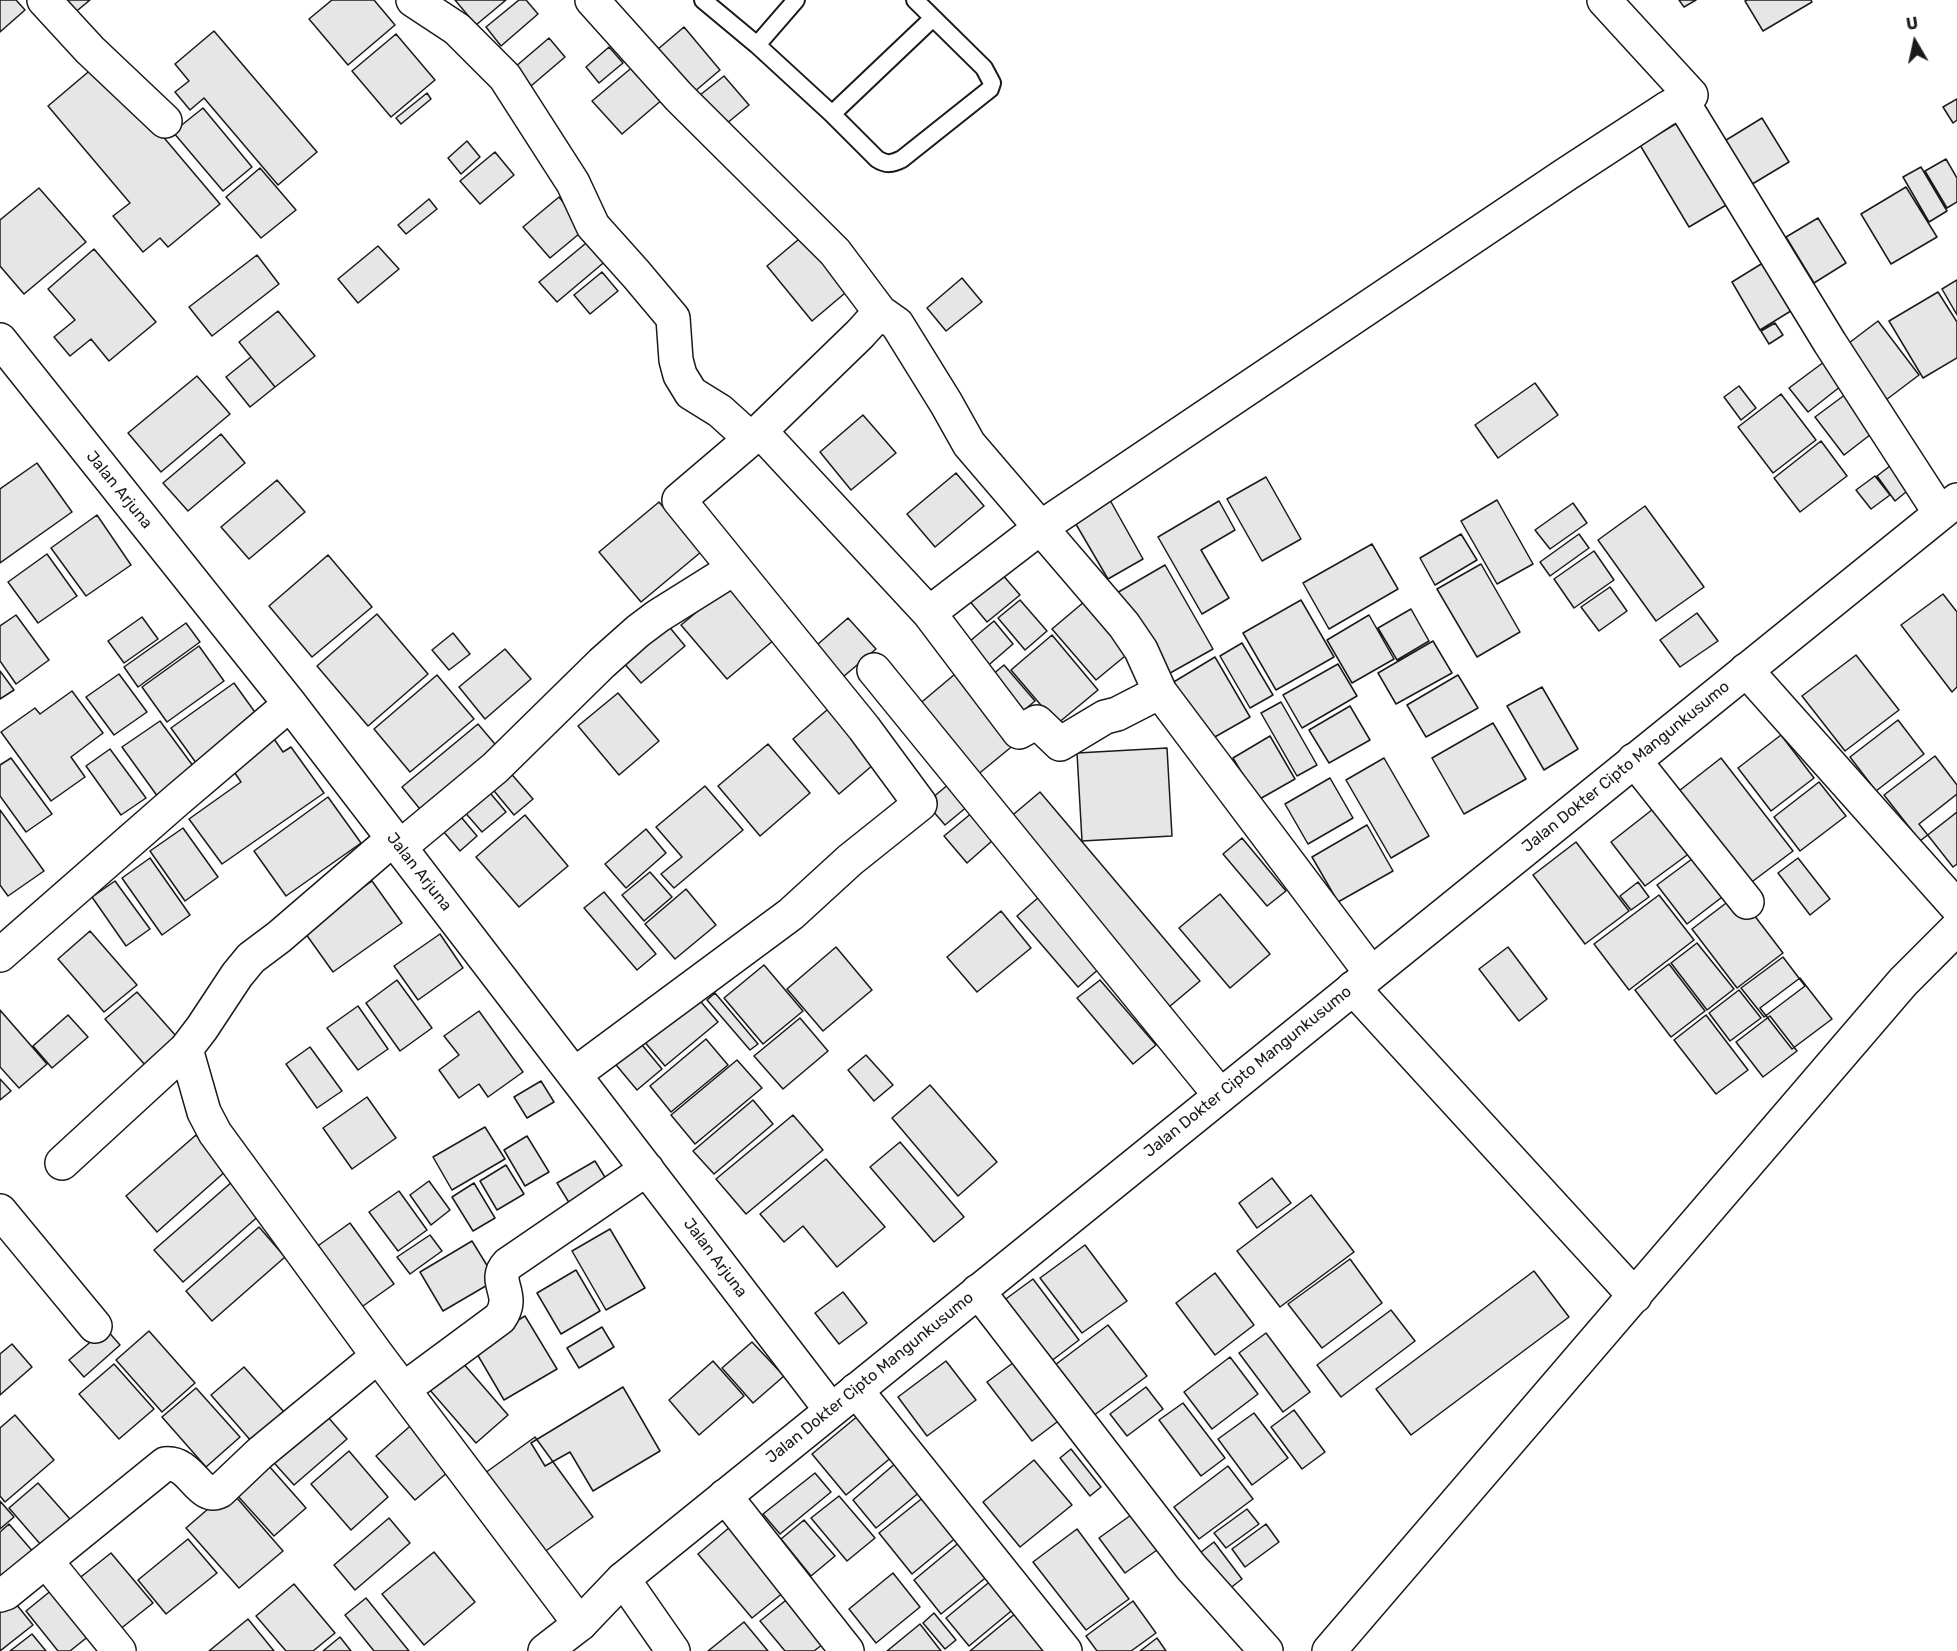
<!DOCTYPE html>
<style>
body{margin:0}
#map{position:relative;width:1957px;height:1651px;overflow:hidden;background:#fff;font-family:Rubik,sans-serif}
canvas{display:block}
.north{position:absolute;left:1885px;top:12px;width:60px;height:60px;-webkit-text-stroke:4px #fff;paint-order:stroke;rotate:351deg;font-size:16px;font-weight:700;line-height:24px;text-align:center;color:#1a1a1a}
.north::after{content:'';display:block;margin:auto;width:21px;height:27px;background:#1a1a1a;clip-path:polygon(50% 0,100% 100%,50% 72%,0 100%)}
</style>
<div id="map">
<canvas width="1957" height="1651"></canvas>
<div class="north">U</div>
</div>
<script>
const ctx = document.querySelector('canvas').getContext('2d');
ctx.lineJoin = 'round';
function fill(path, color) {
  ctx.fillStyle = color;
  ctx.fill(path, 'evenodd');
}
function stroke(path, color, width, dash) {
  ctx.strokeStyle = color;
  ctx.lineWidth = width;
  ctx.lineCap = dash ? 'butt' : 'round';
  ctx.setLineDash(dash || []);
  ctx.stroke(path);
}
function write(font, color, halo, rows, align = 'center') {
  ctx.font = font + ' Rubik,sans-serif';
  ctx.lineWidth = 4.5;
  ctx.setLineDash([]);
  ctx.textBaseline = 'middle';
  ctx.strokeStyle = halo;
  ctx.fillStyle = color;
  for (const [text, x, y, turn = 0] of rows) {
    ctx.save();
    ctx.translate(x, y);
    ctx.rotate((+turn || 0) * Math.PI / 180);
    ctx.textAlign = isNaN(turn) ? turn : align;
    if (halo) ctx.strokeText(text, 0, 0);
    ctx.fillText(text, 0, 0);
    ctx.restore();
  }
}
const building = new Path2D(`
 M0,0H16L25,10L0,32Z
 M48,0H90L66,20Z
 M332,0H374L395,25L348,65L309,19Z
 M455,0H506L476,25Z
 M519,0H526L538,14L501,46L486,27Z
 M1679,0H1696L1684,7Z
 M1747,0H1811L1812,2L1763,31L1745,1Z
 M684,27L720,70L687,98L651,55Z
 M214,31L317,152L278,185L204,98L190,110L175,92L189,81L175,64Z
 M396,34L435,80L391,117L352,71Z
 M549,38L565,57L531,86L515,67Z
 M609,47L623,63L599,83L586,67Z
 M100,62L220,204L168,247L160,238L143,252L113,216L130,203L48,106Z
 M635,65L663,99L622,134L592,101Z
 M724,76L749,105L720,129L695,99Z
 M427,93L431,99L401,124L396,118Z
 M1957,99V120L1953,123L1943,107Z
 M203,108L252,167L223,191L173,132Z
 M1762,118L1789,162L1749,186L1723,142Z
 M1684,119L1733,201L1689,227L1640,145Z
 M467,141L480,157L461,174L448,158Z
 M495,152L514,175L480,204L460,181Z
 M1946,159L1957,178V202L1947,208L1925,171Z
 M1921,167L1947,211L1929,222L1903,177Z
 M260,168L296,210L261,238L226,197Z
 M1906,187L1937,237L1891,264L1861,214Z
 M39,188L86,242L24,294L0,266V220Z
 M559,197L585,229L550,258L523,227Z
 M429,199L437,209L406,234L398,225Z
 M1818,218L1846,263L1814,283L1786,237Z
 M805,234L851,288L812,321L767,266Z
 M591,239L608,259L557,302L539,282Z
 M378,246L399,269L358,303L338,279Z
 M94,249L156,322L109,361L91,339L70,356L54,337L75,320L48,289Z
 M257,255L279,284L212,336L189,307Z
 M1766,261L1794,309L1760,330L1732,282Z
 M602,272L618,291L590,314L574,295Z
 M962,278L982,302L946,331L927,308Z
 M1957,280V315L1942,289Z
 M1938,292L1957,322V358L1923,378L1889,321Z
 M278,311L315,356L275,387L239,342Z
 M1878,321L1919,375L1882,403L1841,349Z
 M1775,323L1783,335L1769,344L1761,331Z
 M1832,356L1850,379L1808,412L1789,388Z
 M251,357L275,387L250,407L226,377Z
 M197,376L230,414L161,472L128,433Z
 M1535,383L1558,415L1498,458L1475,425Z
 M1739,386L1756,408L1741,420L1724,397Z
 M1850,391L1879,428L1844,455L1815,417Z
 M1781,394L1816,440L1773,473L1738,427Z
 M863,415L896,453L851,490L820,452Z
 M221,434L245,463L188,511L163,483Z
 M1821,441L1847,476L1800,512L1774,478Z
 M1899,459L1917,483L1895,501L1877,476Z
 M37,463L72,512L0,563V489Z
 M956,473L984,506L935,547L907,514Z
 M1875,476L1890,495L1871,509L1856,490Z
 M1266,477L1301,539L1262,561L1227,499Z
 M277,480L305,512L249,559L221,527Z
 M1106,493L1143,559L1108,579L1070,514Z
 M1497,500L1533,564L1497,584L1461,521Z
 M1219,501L1235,530L1201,550L1229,598L1202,614L1158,537Z
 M659,502L701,552L641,602L599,552Z
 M1573,503L1587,523L1550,549L1535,530Z
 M1645,506L1704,587L1656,621L1598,540Z
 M97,515L131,565L86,596L51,548Z
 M1461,534L1477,560L1435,585L1420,558Z
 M1579,534L1589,548L1550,576L1540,562Z
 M1372,544L1398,589L1329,629L1303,583Z
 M1594,551L1614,580L1574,608L1554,579Z
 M47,554L77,596L38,623L8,582Z
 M328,555L372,607L312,657L269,606Z
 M1481,564L1520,632L1477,657L1437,589Z
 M1165,565L1213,649L1163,677L1115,594Z
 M995,566L1020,595L987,622L963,593Z
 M734,581L780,635L727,679L681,625Z
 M1610,587L1627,611L1599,631L1581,607Z
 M1943,594L1957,612V687L1952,692L1901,625Z
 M1091,596L1136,647L1096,680L1052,629Z
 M1020,600L1047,631L1025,650L998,618Z
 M1301,600L1334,657L1276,690L1243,633Z
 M1411,609L1429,641L1397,660L1378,628Z
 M1697,613L1718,641L1680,667L1660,640Z
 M377,614L428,674L368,726L317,666Z
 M16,615L49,660L16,684L0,661V626Z
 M1369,615L1394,659L1352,683L1327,640Z
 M142,617L158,639L124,663L108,641Z
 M662,618L685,646L641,683L617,655Z
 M848,618L876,649L837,682L810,651Z
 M994,621L1013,644L984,669L964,646Z
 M186,623L200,642L138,687L124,667Z
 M453,633L470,654L449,670L432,650Z
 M1052,635L1098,690L1057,724L1011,670Z
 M1433,641L1452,673L1396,704L1378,673Z
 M1242,643L1273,695L1250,708L1220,656Z
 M199,646L224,681L167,722L142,687Z
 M505,649L531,679L485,719L459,687Z
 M1856,655L1899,710L1845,751L1802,696Z
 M1215,657L1250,717L1206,742L1172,683Z
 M1338,664L1357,696L1302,728L1283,695Z
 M1004,665L1035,701L1017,716L986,680Z
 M961,669L1021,739L976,776L917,706Z
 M0,671L14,690L0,699Z
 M119,674L147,712L114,735L86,697Z
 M437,675L474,719L410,772L374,729Z
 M1458,675L1478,708L1426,737L1407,705Z
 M234,683L262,722L199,767L171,728Z
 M1542,687L1578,749L1544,770L1507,706Z
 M72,691L103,733L71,757L85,777L51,801L1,732L35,708L40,714Z
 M618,693L659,741L619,775L578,726Z
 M1281,702L1317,765L1297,776L1261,713Z
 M834,704L880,759L839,794L793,739Z
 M1350,706L1370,740L1329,763L1309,730Z
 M1898,720L1924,754L1876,791L1850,757Z
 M160,721L196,770L158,797L122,747Z
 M1493,723L1526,779L1464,814L1432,758Z
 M478,724L500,750L424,814L402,787Z
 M270,733L283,752L291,747L324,793L222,864L189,819L241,782L228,763Z
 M1781,735L1814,778L1771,811L1738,768Z
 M1270,736L1295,779L1258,800L1233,758Z
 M768,744L810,793L760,836L718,786Z
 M1167,748L1172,836L1082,841L1077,753Z
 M110,749L146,798L121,815L86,766Z
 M1935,756L1957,785V812L1920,841L1884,795Z
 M11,758L52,814L26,832L0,796V765Z
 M1384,758L1429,836L1391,858L1346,780Z
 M1721,758L1793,851L1741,890L1670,798Z
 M508,770L533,799L514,815L490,786Z
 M1330,778L1353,818L1308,844L1285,804Z
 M955,779L974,801L945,825L926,803Z
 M1819,782L1846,816L1800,851L1774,817Z
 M705,786L743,830L674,888L661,874L682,857L656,827Z
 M486,788L506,812L482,832L462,809Z
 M1040,792L1200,981L1163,1012L1002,824Z
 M1957,794V864L1953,867L1919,824Z
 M328,797L361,843L286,896L254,851Z
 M1662,802L1698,847L1645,886L1611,842Z
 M979,807L1001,833L967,863L944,836Z
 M0,810L44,871L8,896L0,885Z
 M456,811L477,836L460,851L438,825Z
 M525,815L568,866L519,907L476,857Z
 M1367,825L1393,871L1338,902L1312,857Z
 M183,828L218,877L185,901L150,851Z
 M646,829L666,853L626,888L605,864Z
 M1242,838L1286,891L1267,906L1223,854Z
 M1576,842L1629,911L1585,944L1533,875Z
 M1700,853L1730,891L1687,924L1657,885Z
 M150,858L190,915L162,935L122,878Z
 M1798,858L1830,899L1810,915L1778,873Z
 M650,872L672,897L644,921L622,895Z
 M115,881L150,929L126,946L92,897Z
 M372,881L402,923L333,972L303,930Z
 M1638,882L1649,897L1631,910L1620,896Z
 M686,889L716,925L675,959L645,924Z
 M604,892L656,954L637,970L584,908Z
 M1220,894L1270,954L1230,988L1179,928Z
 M1738,894L1783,953L1737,988L1692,929Z
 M1659,895L1694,940L1629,990L1594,944Z
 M1039,897L1100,968L1078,987L1017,916Z
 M1001,911L1031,948L977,992L947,957Z
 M90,931L137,985L104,1012L58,959Z
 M440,934L463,968L418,1000L394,966Z
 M1697,943L1734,989L1707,1010L1671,963Z
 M836,947L872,990L823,1031L787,989Z
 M1508,947L1547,999L1519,1021L1479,969Z
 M1783,957L1805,986L1764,1017L1741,988Z
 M1669,964L1705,1011L1671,1037L1635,990Z
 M764,965L803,1011L763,1044L724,998Z
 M1800,978L1832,1019L1792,1049L1760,1008Z
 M397,980L432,1028L400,1051L366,1003Z
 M1100,980L1156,1045L1133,1064L1077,998Z
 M1739,990L1761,1018L1730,1041L1709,1013Z
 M137,992L184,1045L152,1073L105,1019Z
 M715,993L758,1044L750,1050L707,1000Z
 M696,996L718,1022L665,1066L643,1040Z
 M358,1006L388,1049L358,1070L327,1028Z
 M0,1010L47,1064L19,1088L0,1067Z
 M479,1011L523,1072L488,1097L479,1084L459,1098L439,1070L459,1055L444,1036Z
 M68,1015L88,1037L52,1068L33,1046Z
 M1706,1015L1748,1070L1716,1094L1674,1040Z
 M1770,1016L1797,1051L1763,1077L1736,1042Z
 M800,1018L828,1051L783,1089L754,1056Z
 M637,1039L662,1069L637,1090L612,1060Z
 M706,1039L728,1065L671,1112L650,1086Z
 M310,1047L342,1091L317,1108L286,1064Z
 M866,1055L893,1085L874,1101L848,1070Z
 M737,1060L762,1088L695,1144L671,1115Z
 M0,1079L11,1091L0,1100Z
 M541,1081L554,1102L527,1118L514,1097Z
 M930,1085L997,1162L958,1196L892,1118Z
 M367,1097L396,1138L352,1169L323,1128Z
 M753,1100L773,1124L714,1174L693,1151Z
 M793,1115L823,1150L746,1214L716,1179Z
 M485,1127L505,1159L452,1190L433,1157Z
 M196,1135L227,1170L157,1232L126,1196Z
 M527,1136L549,1172L525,1186L504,1150Z
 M900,1142L964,1217L934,1242L870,1167Z
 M826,1159L885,1227L837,1267L803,1226L784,1242L760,1214Z
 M595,1161L611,1187L573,1209L557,1183Z
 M506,1165L524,1194L497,1210L480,1181Z
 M1272,1178L1291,1203L1257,1228L1239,1203Z
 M233,1181L261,1214L183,1282L154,1250Z
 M429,1181L450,1210L431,1225L410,1195Z
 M474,1183L495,1218L473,1231L452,1197Z
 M399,1191L427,1230L398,1251L369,1212Z
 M1311,1195L1354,1252L1280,1307L1237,1251Z
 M350,1223L394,1284L356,1311L312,1250Z
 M259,1227L285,1257L212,1321L186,1291Z
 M610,1229L645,1288L606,1310L572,1251Z
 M430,1235L442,1251L410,1274L397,1257Z
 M472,1241L496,1280L443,1311L420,1272Z
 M1085,1245L1127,1301L1082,1333L1040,1278Z
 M1350,1259L1382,1303L1322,1348L1288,1304Z
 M576,1270L600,1311L561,1334L537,1293Z
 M1534,1271L1569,1317L1411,1435L1376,1389Z
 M1215,1273L1254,1325L1215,1355L1176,1303Z
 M1033,1279L1079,1340L1046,1365L999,1304Z
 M843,1292L867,1323L839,1344L815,1313Z
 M1391,1310L1415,1341L1341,1397L1317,1365Z
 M525,1316L557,1369L504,1400L473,1347Z
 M1108,1325L1147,1376L1085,1422L1047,1371Z
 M602,1327L614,1347L579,1368L567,1348Z
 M106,1329L120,1345L84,1377L69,1360Z
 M149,1331L195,1383L162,1412L116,1360Z
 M1266,1333L1310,1392L1283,1412L1239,1353Z
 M752,1342L784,1376L753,1403L722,1368Z
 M12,1344L32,1367L0,1395V1354Z
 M1021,1357L1065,1416L1032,1441L987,1382Z
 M1230,1357L1258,1394L1212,1429L1184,1392Z
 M713,1361L744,1396L699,1435L669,1400Z
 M946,1361L976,1400L927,1436L898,1397Z
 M462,1362L508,1415L476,1443L429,1389Z
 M114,1364L154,1409L119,1439L79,1394Z
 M244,1367L285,1413L252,1442L211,1395Z
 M623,1387L660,1451L593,1491L570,1452L545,1466L531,1443Z
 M1146,1387L1163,1409L1127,1436L1110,1414Z
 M196,1388L240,1437L206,1467L162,1417Z
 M1183,1403L1225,1458L1201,1476L1159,1420Z
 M321,1409L347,1439L294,1485L267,1455Z
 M1294,1410L1325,1452L1302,1469L1271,1427Z
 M1254,1413L1288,1458L1252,1485L1218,1439Z
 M15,1415L54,1460L5,1502L0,1496V1428Z
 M859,1415L893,1456L846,1495L812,1454Z
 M416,1421L455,1466L415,1500L376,1456Z
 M535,1437L593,1517L543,1553L485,1473Z
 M1071,1449L1101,1487L1090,1496L1060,1458Z
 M349,1451L388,1497L351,1530L311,1484Z
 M1034,1460L1072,1505L1020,1547L983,1502Z
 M897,1462L921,1491L876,1528L853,1500Z
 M269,1466L306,1508L274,1536L236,1494Z
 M1228,1466L1253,1499L1199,1539L1174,1507Z
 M815,1473L831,1492L780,1534L763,1514Z
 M38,1483L70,1519L41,1545L9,1508Z
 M230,1490L283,1551L239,1588L186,1528Z
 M839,1496L875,1538L847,1561L811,1518Z
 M925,1496L958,1536L912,1574L879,1533Z
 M0,1501L14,1517L0,1529Z
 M1247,1509L1259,1524L1226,1548L1214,1533Z
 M1138,1510L1164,1545L1125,1573L1099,1538Z
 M389,1518L410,1543L355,1590L334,1565Z
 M804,1520L835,1556L811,1576L781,1539Z
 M9,1524L35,1554L0,1584V1532Z
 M1266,1524L1279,1542L1245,1567L1232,1549Z
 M730,1527L784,1592L752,1618L698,1554Z
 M1077,1529L1129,1599L1086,1630L1033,1562Z
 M188,1539L217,1573L166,1614L138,1580Z
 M961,1541L989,1575L941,1614L914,1580Z
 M1214,1542L1242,1579L1224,1593L1196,1556Z
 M434,1552L475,1602L424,1645L382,1594Z
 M111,1553L153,1603L114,1634L72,1584Z
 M893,1573L920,1607L876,1643L849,1609Z
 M993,1579L1016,1607L969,1646L946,1618Z
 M294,1584L335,1633L313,1651H286L256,1616Z
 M58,1585L95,1631L70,1651H58L26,1611Z
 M8,1594L33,1625L0,1651V1600Z
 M790,1597L827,1641L814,1651H785L760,1621Z
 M366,1598L409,1651H374L345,1615Z
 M1133,1601L1156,1633L1131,1651H1097L1086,1636Z
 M934,1613L956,1640L945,1649L923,1623Z
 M1016,1613L1047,1651H970Z
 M248,1619L274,1651H209Z
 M744,1622L768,1651H708Z
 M920,1624L941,1651H887Z
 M32,1634L46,1651H10Z
 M340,1637L351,1651H323Z
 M1157,1638L1166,1651H1140Z`);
const service = new Path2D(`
 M703,0L757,45L796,0
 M757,45L832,114L877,159C886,165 892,164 902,159L990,89L992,83L984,68L915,0
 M832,114L933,18`);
const minor = new Path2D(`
 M44,0L90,50L165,121
 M413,0L457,29L505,77L573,183L593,226L636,274L673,318L676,360L680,375L691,393L720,411L751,439
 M592,0L679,97L835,252L880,312L897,324L946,403L969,444L1124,625L1141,650L1160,692
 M1682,101L1830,343L1940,513
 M0,340L290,704L831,1410
 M760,431L929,613L1019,732L1037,722L1060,744L1105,717L1117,714L1160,692L1371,973
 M929,613L1040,528L1565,175L1666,109L1691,95L1604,0
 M874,670L1220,1095
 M1746,670L1957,907
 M1634,760L1747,902
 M400,847L495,768L602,663L638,631L658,616L733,569
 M0,955L177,800L290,704
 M1353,988L1635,1296
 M186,1049L204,1112L215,1133L378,1356L580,1624
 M575,1074L791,914L850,860L920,804L864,728L679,500L760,431L860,334L880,312
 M62,1163L186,1049L202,1028L237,975L251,958L279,937L393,839
 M0,1211L95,1326
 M978,1291L1191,1567L1266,1651
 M404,1389L500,1318C517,1294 491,1282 508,1264L647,1169
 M856,1390L1065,1651
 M725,1496L847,1651
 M46,1561L119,1651
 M623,1579L673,1651
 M0,1595L6,1593L165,1464C192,1461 199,1502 220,1491L260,1453L378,1356
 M1329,1651L1903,982L1957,928`);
const tertiary = new Path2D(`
 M545,1651L580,1624L623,1579L1957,500`);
const streetNames = [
 ["Jalan Arjuna",119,490,51],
 ["Jalan Dokter Cipto Mangunkusumo",1626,767,-39],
 ["Jalan Arjuna",419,872,52],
 ["Jalan Dokter Cipto Mangunkusumo",1248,1072,-39],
 ["Jalan Arjuna",715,1258,53],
 ["Jalan Dokter Cipto Mangunkusumo",870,1378,-39]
];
fill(building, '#e6e6e6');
stroke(building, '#1a1a1a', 1.5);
stroke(service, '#1a1a1a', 20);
stroke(minor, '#1a1a1a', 36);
stroke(tertiary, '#1a1a1a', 36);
stroke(service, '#fff', 16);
stroke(minor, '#fff', 33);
stroke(tertiary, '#fff', 33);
write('16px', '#1a1a1a', '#fff', streetNames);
</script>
